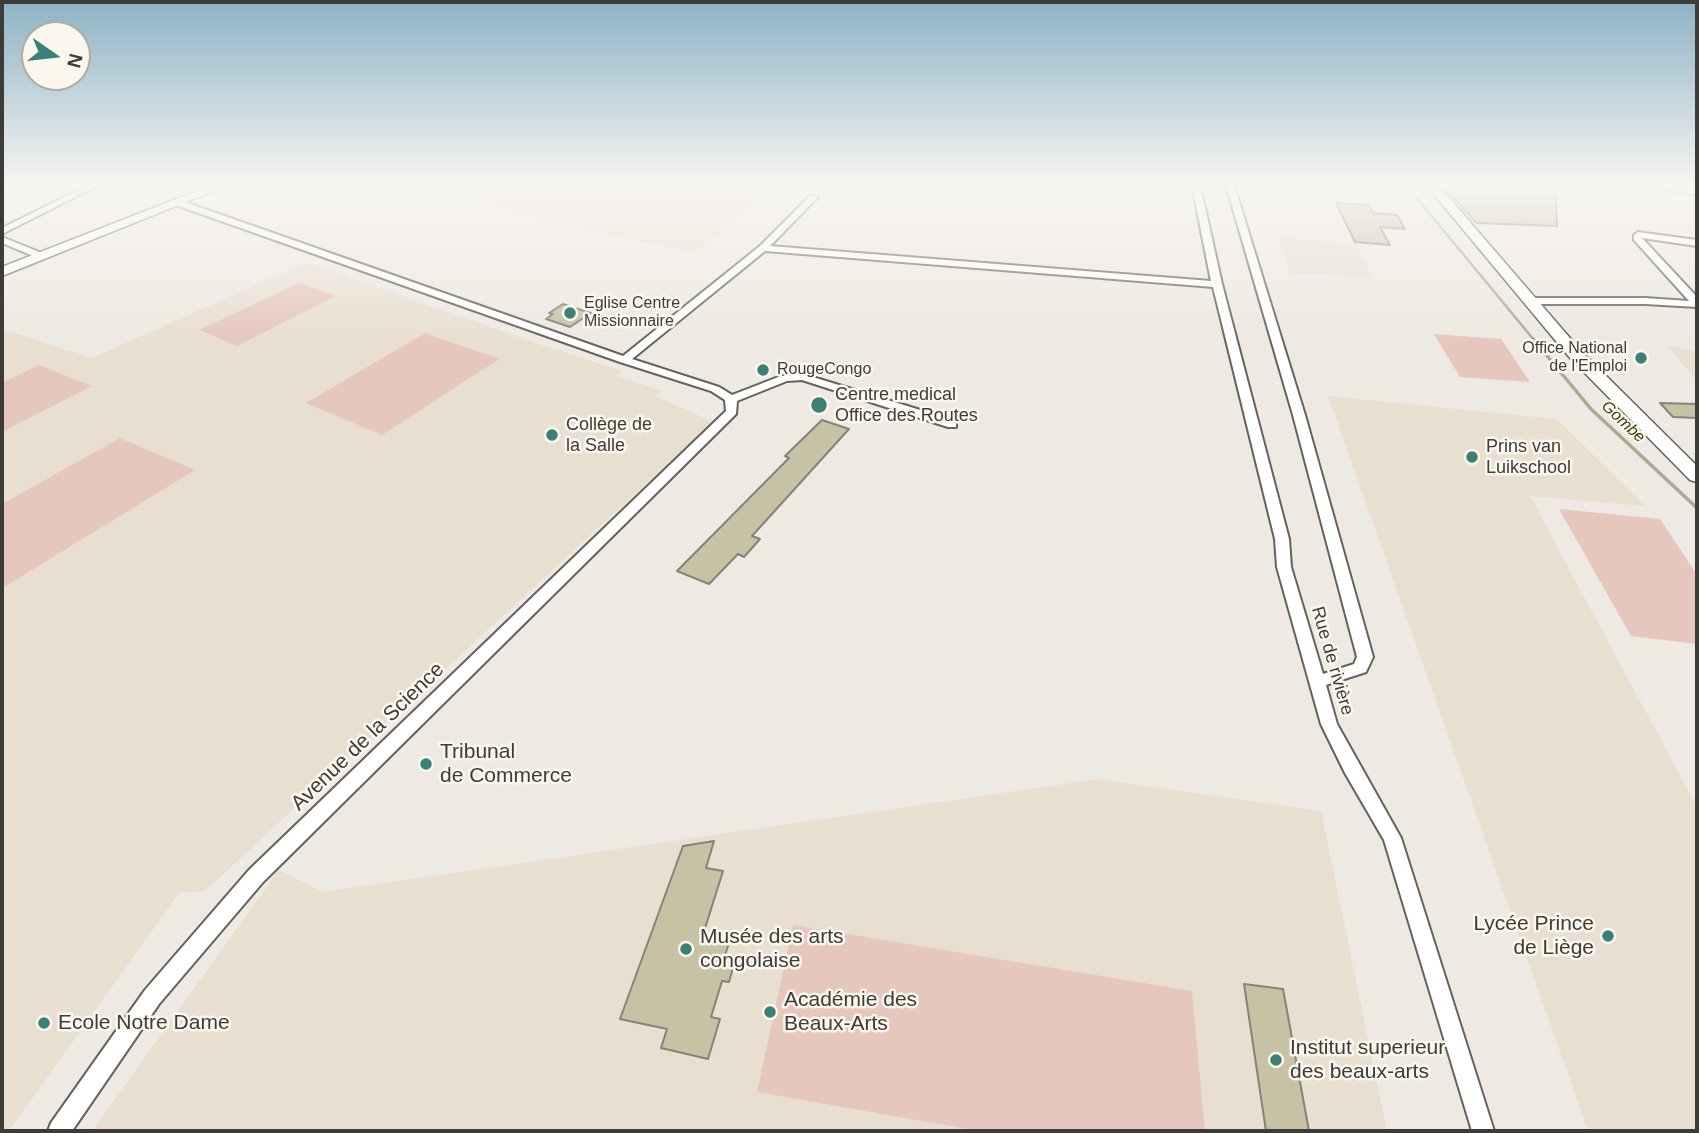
<!DOCTYPE html>
<meta charset="utf-8">
<style>
body{margin:0}
#map{position:relative;width:1699px;height:1133px;overflow:hidden;background:#eee9e2;font-family:Arial,sans-serif}
canvas{display:block}
.frame{position:absolute;inset:0;border:4px solid #3d3c39;pointer-events:none}
.north{position:absolute;left:21px;top:21px;width:70px;height:70px;box-sizing:border-box;background:#fbf7ef;border:2px solid #afaca6;border-radius:50%;rotate:104deg;font-size:19px;font-weight:700;line-height:28px;text-align:center;color:#3d3c39}
.north::after{content:'';display:block;margin:auto;width:24px;height:32px;background:#3b8074;clip-path:polygon(50% 0,100% 100%,50% 72%,0 100%)}
</style>
<div id="map">
<canvas width="1699" height="1133"></canvas>
<div class="frame"></div>
<div class="north">N</div>
</div>
<script>
const ctx = document.querySelector('canvas').getContext('2d');
ctx.lineJoin = 'round';
function fill(path, color) {
  ctx.fillStyle = color;
  ctx.fill(path, 'evenodd');
}
function stroke(path, color, width, dash) {
  ctx.strokeStyle = color;
  ctx.lineWidth = width;
  ctx.lineCap = dash ? 'butt' : 'round';
  ctx.setLineDash(dash || []);
  ctx.stroke(path);
}
function write(font, color, halo, rows, align = 'center') {
  ctx.font = font + ' Arial,sans-serif';
  ctx.lineWidth = 5;
  ctx.setLineDash([]);
  ctx.textBaseline = 'middle';
  ctx.strokeStyle = halo;
  ctx.fillStyle = color;
  for (const [text, x, y, turn = 0] of rows) {
    ctx.save();
    ctx.translate(x, y);
    ctx.rotate((+turn || 0) * Math.PI / 180);
    ctx.textAlign = isNaN(turn) ? turn : align;
    if (halo) ctx.strokeText(text, 0, 0);
    ctx.fillText(text, 0, 0);
    ctx.restore();
  }
}
const built = new Path2D(`
 M475,185H774L696,252L629,239L454,196Z
 M1279,237L1358,244L1372,278L1290,273Z
 M307,262L536,343L622,371L616,376L663,391L655,396L713,422L205,891L179,893L9,1131H2V329L92,358Z
 M1667,345L1697,352V381Z
 M1328,396L1557,419L1645,506L1530,496L1697,807V1131H1588Z
 M1098,779L1321,811L1387,1131H92L279,870L323,892Z`);
const green = new Path2D(`
 M515,185L586,188L563,206L497,198Z
 M299,283L336,296L237,346L199,330Z
 M425,333L499,359L382,435L306,403Z
 M1434,334L1501,339L1530,382L1460,377Z
 M39,365L92,386L2,432V383Z
 M120,438L195,470L4,587L2,585V504Z
 M1559,509L1660,519L1697,575V644L1631,636Z
 M793,925L1192,991L1205,1131H979L757,1092Z`);
const streamFar1 = new Path2D(`
 M1406,185L1534,340`);
const stream = new Path2D(`
 M1533,339L1591,409L1697,508`);
const building = new Path2D(`
 M1442,185H1555L1557,226L1476,223Z
 M1336,203L1369,205L1373,213L1397,215L1405,229L1380,227L1390,245L1355,242Z
 M563,304L591,313L570,327L546,319L553,314L549,313Z
 M1660,403L1697,404V418L1673,417Z
 M822,420L849,429L752,536L760,539L744,557L738,554L709,584L677,571L789,458L785,456Z
 M714,841L706,868L723,871L702,938L729,943L725,955L736,957L729,982L722,981L711,1017L720,1019L708,1059L661,1048L667,1029L620,1019L683,846Z
 M1244,984L1283,989L1309,1131H1266Z`);
const street = new Path2D(`
 M89,185H99L2,234V228Z
 M1192,185H1200L1222,284L1289,539L1291,567L1323,674L1354,664L1357,657L1293,415L1226,185H1234L1305,415L1373,657L1366,672L1326,685L1337,724L1401,838L1494,1131H1472L1384,840L1345,773L1321,724L1277,567L1275,539L1213,287L765,251L632,359L719,387L732,395L781,376L803,374L956,421V427H948L802,380L787,381L737,401L736,414L263,882L159,1004L72,1131H48L51,1123L145,990L249,870L726,411L725,400L711,391L620,362L173,204V200H179L623,356L760,246L811,195L818,197L770,246L1211,281Z
 M1638,232L1697,240V246L1642,238L1697,297V307L1645,304H1530L1525,301L1530,298H1645L1689,301L1634,240V235Z
 M2,237L44,254L46,256L38,258L2,243Z`);
const secondary = new Path2D(`
 M212,185H228L2,276V267Z
 M1426,185H1438L1582,352L1697,466V482L1690,480L1570,358Z
 M1650,185L1697,187V195L1656,189Z`);
const markers = [
 [570,313,7,"#3b8074"],
 [1641,358,7,"#3b8074"],
 [763,370,7,"#3b8074"],
 [819,405,9,"#3b8074"],
 [552,435,7,"#3b8074"],
 [1472,457,7,"#3b8074"],
 [426,764,7,"#3b8074"],
 [1608,936,7,"#3b8074"],
 [686,949,7,"#3b8074"],
 [770,1012,7,"#3b8074"],
 [44,1023,7,"#3b8074"],
 [1276,1060,7,"#3b8074"]
];
const farPoinames = [
 ["Eglise Centre",584,304],
 ["Missionnaire",584,322],
 ["Office National",1627,349,"right"],
 ["de l'Emploi",1627,367,"right"],
 ["RougeCongo",777,370]
];
const farWaternames = [
 ["Gombe",1623,422,43]
];
const poiNames = [
 ["Centre medical",835,395],
 ["Office des Routes",835,416],
 ["Collège de",566,425],
 ["la Salle",566,446],
 ["Prins van",1486,447],
 ["Luikschool",1486,468]
];
const streetNames = [
 ["Rue de rivière",1332,661,74]
];
const nearStreetnames = [
 ["Avenue de la Science",368,737,-44]
];
const nearPoinames = [
 ["Tribunal",440,752],
 ["de Commerce",440,776],
 ["Lycée Prince",1594,924,"right"],
 ["de Liège",1594,948,"right"],
 ["Musée des arts",700,937],
 ["congolaise",700,961],
 ["Académie des",784,1000],
 ["Beaux-Arts",784,1024],
 ["Ecole Notre Dame",58,1023],
 ["Institut superieur",1290,1048],
 ["des beaux-arts",1290,1072]
];
fill(built, '#e8dfd1');
fill(green, '#e5c7be');
stroke(streamFar1, '#a6ae91', 2.5);
stroke(stream, '#a6ae91', 3.5);
fill(building, '#c7c2a3');
stroke(building, '#84837c', 2);
stroke(street, '#65615b', 4);
stroke(secondary, '#65615b', 3);
fill(street, '#fff');
fill(secondary, '#fff');
const sky = ctx.createLinearGradient(0, 0, 0, 343);
sky.addColorStop(0, '#8db2c5');
sky.addColorStop(0.54, '#f7f5f2');
sky.addColorStop(1, '#f7f5f200');
ctx.fillStyle = sky;
ctx.fillRect(0, 0, 1699, 343);
for (const [x, y, r, color] of markers) {
  const dot = new Path2D();
  dot.arc(x, y, r, 0, 2 * Math.PI);
  ctx.fillStyle = color;
  ctx.fill(dot);
  stroke(dot, '#fbf7ef', 2.5);
}
write('16px', '#3d3c39', '#fbf7ef', farPoinames, 'left');
write('italic 16px', '#36400e', '#fbf7ef', farWaternames);
write('18px', '#3d3c39', '#fbf7ef', poiNames, 'left');
write('18px', '#3d3c39', '#fbf7ef', streetNames);
write('21px', '#3d3c39', '#fbf7ef', nearStreetnames);
write('21px', '#3d3c39', '#fbf7ef', nearPoinames, 'left');
</script>
